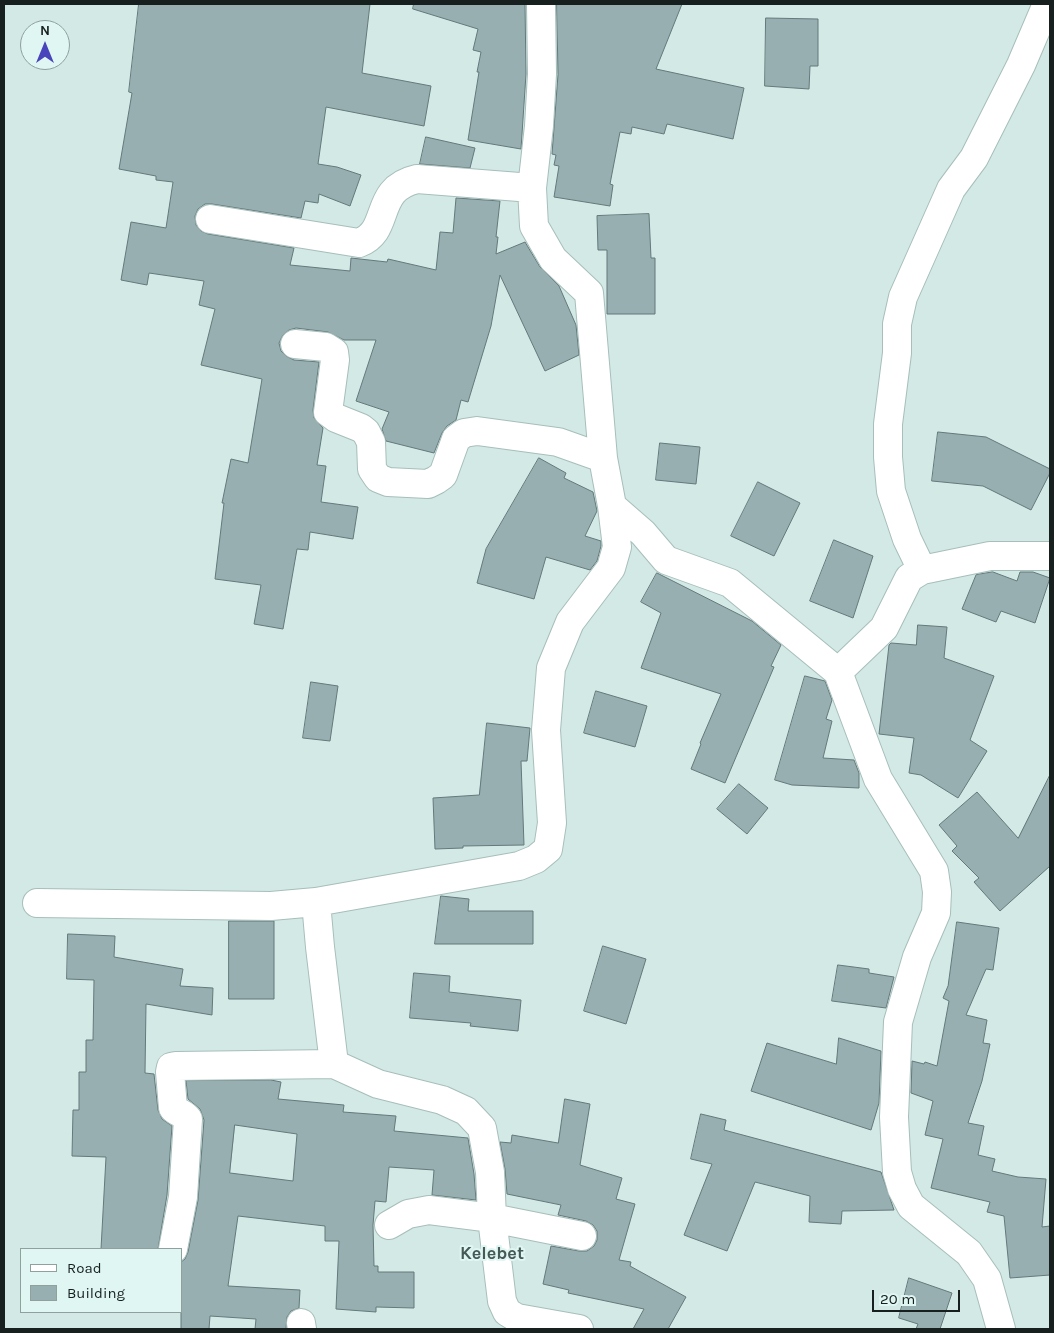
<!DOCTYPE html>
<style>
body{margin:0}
#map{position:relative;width:1054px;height:1333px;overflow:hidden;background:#d2e9e5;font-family:Karla,sans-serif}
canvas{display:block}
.frame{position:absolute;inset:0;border:5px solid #17201e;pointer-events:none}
.legend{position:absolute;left:20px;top:1248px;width:162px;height:65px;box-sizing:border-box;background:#dff6f2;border:1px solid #8fa09d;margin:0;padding:6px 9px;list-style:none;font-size:15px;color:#17201e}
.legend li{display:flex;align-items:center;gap:10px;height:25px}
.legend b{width:25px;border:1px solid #8fa09d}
.north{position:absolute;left:20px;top:20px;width:50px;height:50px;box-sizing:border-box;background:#dff6f2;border:1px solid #8fa09d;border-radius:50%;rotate:0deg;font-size:14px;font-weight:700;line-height:20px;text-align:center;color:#17201e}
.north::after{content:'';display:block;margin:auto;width:18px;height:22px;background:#4944bb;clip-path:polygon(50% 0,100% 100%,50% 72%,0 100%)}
.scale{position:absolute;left:872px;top:1290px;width:88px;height:22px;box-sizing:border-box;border:2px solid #17201e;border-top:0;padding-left:6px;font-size:15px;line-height:18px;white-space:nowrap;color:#17201e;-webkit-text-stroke:4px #dff6f2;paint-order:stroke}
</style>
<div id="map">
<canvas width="1054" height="1333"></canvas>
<div class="frame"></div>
<ul class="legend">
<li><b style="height:6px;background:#fff"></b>Road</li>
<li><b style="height:14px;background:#98afb1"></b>Building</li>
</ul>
<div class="north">N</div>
<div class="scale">20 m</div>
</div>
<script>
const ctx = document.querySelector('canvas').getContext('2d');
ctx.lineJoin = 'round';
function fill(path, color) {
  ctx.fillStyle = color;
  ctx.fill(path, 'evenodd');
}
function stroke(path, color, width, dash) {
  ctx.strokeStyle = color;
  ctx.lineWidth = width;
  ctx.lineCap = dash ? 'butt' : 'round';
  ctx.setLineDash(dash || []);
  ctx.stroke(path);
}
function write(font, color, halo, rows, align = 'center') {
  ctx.font = font + ' Karla,sans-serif';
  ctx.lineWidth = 4;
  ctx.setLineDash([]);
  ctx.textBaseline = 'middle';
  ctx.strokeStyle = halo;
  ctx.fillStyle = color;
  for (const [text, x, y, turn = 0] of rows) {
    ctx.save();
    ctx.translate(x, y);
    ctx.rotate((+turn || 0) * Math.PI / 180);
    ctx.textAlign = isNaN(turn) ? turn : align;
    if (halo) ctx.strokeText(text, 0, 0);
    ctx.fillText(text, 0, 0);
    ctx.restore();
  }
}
const building = new Path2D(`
 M139,4H370L362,73L431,86L424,126L326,107L318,164L337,167L361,175L350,206L319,194L318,203L305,201L301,218L212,204H205L198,209L195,216L196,225L201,231L208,234L294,248L290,265L350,271L351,258L387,262L388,259L436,270L440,232L453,233L456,198L500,201L496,237H498L496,254L525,242L540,267L559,286L576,325L579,355L545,371L500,275L491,326L468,402L461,400L456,420L447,426L442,433L434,453L386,441L382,429L389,412L356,401L376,340H344L328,332L296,328L289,330L283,335L279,343L281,351L286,356L294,360L319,362L313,410L314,418L323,428L317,465L326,466L321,502L358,507L353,539L310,532L308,550L297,549L283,629L254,624L261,585L215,579L224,503H222L231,459L248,463L262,379L201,365L215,309L199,305L204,281L149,273L147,285L121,280L131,222L166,228L173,182L156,180V176L119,169L132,93L129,92Z
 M414,4H525L526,74L521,149L468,140L479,72H477L481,52L473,50L478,29L413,9Z
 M557,4H682L656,69L744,88L733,139L667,124L664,134L632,127L631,134L620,132L610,184L613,185L610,206L554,197L559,166L554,165L556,155L552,154L558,75Z
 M766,18L818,19V66H810L809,89L765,86Z
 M426,137L475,148L470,168L420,164Z
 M649,214L651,258H655V314H607V250H598L597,216Z
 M938,432L986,437L1050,469V473L1031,510L983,486L932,481Z
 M660,443L700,447L696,484L656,480Z
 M539,458L566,473L564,478L593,492L597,511L585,536L601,541V546L597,561L590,570L546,557L534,599L477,583L486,549Z
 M758,482L800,503L774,556L731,536Z
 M834,540L873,556L853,618L810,601Z
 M993,572L1017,581L1020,572H1033L1050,578L1035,623L1001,611L996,622L962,609L976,575Z
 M657,573L752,621L781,645L771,666L774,667L725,783L691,769L701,744L700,743L721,694L641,668L661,613L641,602Z
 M918,625L947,627L944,658L994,676L970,740L987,751L958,798L921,775L909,773L914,738L879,734L889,645L891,643L916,645Z
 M805,676L825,681L832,700L826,719L832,721L823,758L854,760L859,773V788L792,785L775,780Z
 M311,682L338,686L330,741L303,738Z
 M596,691L647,706L635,747L584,733Z
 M487,723L530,728L527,761H521L524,845L463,846V848L435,849L433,798L479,795Z
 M1050,775V866L1000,911L974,882L979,878L952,851L957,846L939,825L977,792L1018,838Z
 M739,784L768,808L747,834L717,809Z
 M441,896L469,899L468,911H533V944H435Z
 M229,921H274V999H229Z
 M957,922L999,928L993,970L986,969L966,1015L987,1020L983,1043L990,1044L982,1081L968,1123L984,1126L978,1155L995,1159L992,1171L1018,1177L1046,1179L1042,1227L1050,1226V1275L1010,1278L1004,1216L987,1212L990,1202L931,1188L943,1139L925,1135L933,1101L911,1093L912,1061L924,1064L925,1062L937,1066L949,1001L943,998L948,986Z
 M68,934L115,936L114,957L183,969L180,986L213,988L212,1015L146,1004L145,1073L154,1074L158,1110L162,1119L172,1126L167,1195L158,1249H101L106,1157L72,1156L73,1110H79V1072H86V1040H93L94,980L67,979Z
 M603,946L646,959L626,1024L584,1011Z
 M838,965L869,969V973L894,977L886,1008L832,1001Z
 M414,973L450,976L449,992L521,1000L518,1031L470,1026L471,1023L410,1018Z
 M839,1038L881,1051L879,1103L871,1130L751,1091L767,1043L836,1064Z
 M271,1080L281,1082L278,1099L344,1105L343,1112L396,1116L394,1131L468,1138L474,1174L476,1200L432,1195L434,1170L389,1167L386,1202L375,1201L373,1225L374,1266H378V1272H414V1308L376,1307V1312L336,1309L339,1241H325V1226L238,1216L228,1286L300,1290L299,1308L291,1311L287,1317L286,1329H255L256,1319L210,1316L209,1329H181V1262L185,1259L188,1252L198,1200L204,1120L200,1109L188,1099L186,1081ZM235,1125L297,1134L293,1181L230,1173Z
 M565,1099L590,1104L580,1165L622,1178L616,1199L635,1204L619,1260L631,1262L630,1266L686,1297L668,1329H633L644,1309L568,1293L569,1290L543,1284L551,1246L579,1251H587L594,1246L597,1240V1231L593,1225L586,1221L558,1215L561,1205L507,1194L505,1169L500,1142L511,1143L512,1135L558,1143Z
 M701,1114L726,1120L724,1130L881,1172L894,1210L842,1211L841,1224L809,1222L810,1196L755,1182L727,1251L684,1235L712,1164L691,1159Z
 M909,1278L952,1293L940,1329H916L918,1324L899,1318Z`);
const minor = new Path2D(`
 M541,4L542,74L539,126L532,188L534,226L553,259L589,293L603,458L612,506L643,533L666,560L730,583L838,672L878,779L934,871L937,892L936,913L917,957L898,1022L894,1117L897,1172L902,1189L911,1206L969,1253L987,1279L1001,1329
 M210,219L359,243C392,231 372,189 417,179L532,188
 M295,344L326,347L334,352L335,360L328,412L336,418L361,428L366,432L371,442L372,469L378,478L388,482L428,484L436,480L443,475L456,439L464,433L477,431L558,442L603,458
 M922,570L907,539L891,491L888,457V424L897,353V324L903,297L951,189L974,158L1021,65L1047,4
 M838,672L884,628L909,578L922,570L990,556H1050
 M316,902L519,866L536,859L548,849L552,823L546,730L551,668L570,622L611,568L617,547L612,506
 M37,903L271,906L316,902L320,947L334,1064L378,1084L442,1100L466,1111L482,1128L490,1172L492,1218L502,1301L507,1312L517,1318L579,1329
 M389,1225L408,1214L429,1210L492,1218L582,1236
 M173,1249L183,1197L188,1119C184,1113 177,1113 173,1108L170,1072L171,1067L176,1066L334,1064
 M301,1323L302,1329`);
const quarterNames = [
 ["Kelebet",492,1254]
];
fill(building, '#98afb1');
stroke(building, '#63797b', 1);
stroke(minor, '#a7beba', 30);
stroke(minor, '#fff', 28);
write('bold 18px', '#455955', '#dff6f2', quarterNames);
</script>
